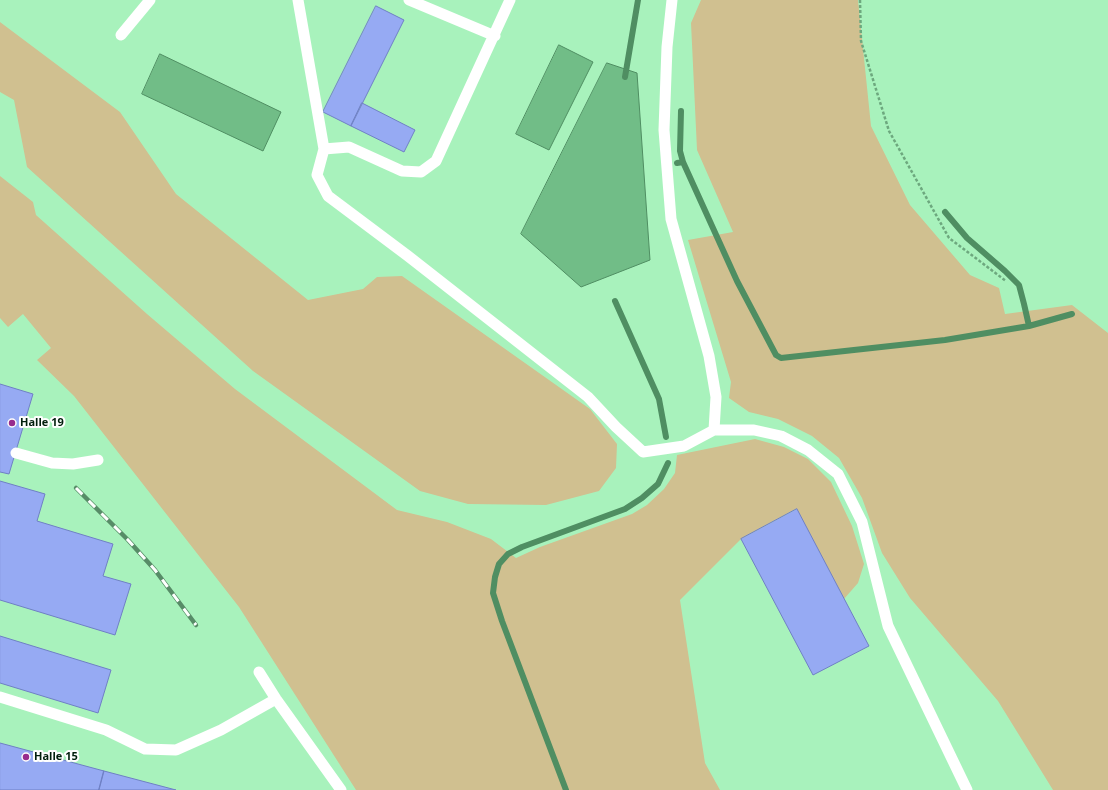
<!DOCTYPE html>
<style>
body{margin:0}
canvas{display:block;background:#a8f2bc}
</style>
<canvas width="1108" height="790"></canvas>
<script>
const ctx = document.querySelector('canvas').getContext('2d');
ctx.lineJoin = 'round';
function fill(path, color) {
  ctx.fillStyle = color;
  ctx.fill(path, 'evenodd');
}
function stroke(path, color, width, dash) {
  ctx.strokeStyle = color;
  ctx.lineWidth = width;
  ctx.lineCap = dash ? 'butt' : 'round';
  ctx.setLineDash(dash || []);
  ctx.stroke(path);
}
function write(font, color, halo, rows, align = 'center') {
  ctx.font = font + ' "Open Sans",sans-serif';
  ctx.lineWidth = 4;
  ctx.setLineDash([]);
  ctx.textBaseline = 'middle';
  ctx.strokeStyle = halo;
  ctx.fillStyle = color;
  for (const [text, x, y, turn = 0] of rows) {
    ctx.save();
    ctx.translate(x, y);
    ctx.rotate((+turn || 0) * Math.PI / 180);
    ctx.textAlign = isNaN(turn) ? turn : align;
    if (halo) ctx.strokeText(text, 0, 0);
    ctx.fillText(text, 0, 0);
    ctx.restore();
  }
}
const green = new Path2D(`
 M701,0H858L871,126L910,205L970,275L999,288L1005,314L1072,305L1108,333V790H1053L998,701L910,598L882,553L862,498L839,458L812,436L778,419L749,412L729,398L731,382L688,240L733,232L697,150L691,23Z
 M0,22L120,112L176,194L308,300L363,289L377,277L402,276L590,409L617,444L616,468L599,491L546,505L468,504L420,491L253,371L27,167L14,100L0,92Z
 M0,176L33,202L36,215L147,314L235,389L397,510L447,522L491,539L516,558L540,547L632,514L647,505L664,489L675,473L677,455L755,439L784,447L808,459L831,482L852,526L864,564L858,583L844,599L796,509L741,539L680,600L705,763L720,790H356L239,607L74,396L37,360L51,348L23,314L8,327L0,318Z`);
const water = new Path2D(`
 M559,45L593,62L549,150L516,134Z
 M160,54L281,112L263,151L142,94Z
 M607,63L637,73L650,260L581,287L521,234Z`);
const stream = new Path2D(`
 M625,77L638,0
 M681,111L680,151L683,162
 M677,163L683,162L737,281L776,355L781,358L945,340L1029,326L1072,314
 M945,212L967,238L1005,271L1019,285L1024,304L1029,326
 M615,301L659,399L666,437
 M566,790L502,621L493,593L495,577L499,564L508,554L522,547L625,509L642,498L658,484L668,463`);
const building = new Path2D(`
 M376,6L404,20L351,126L323,112Z
 M362,103L415,130L404,152L351,126Z
 M0,384L33,394L9,474L0,472Z
 M0,481L45,494L37,521L113,544L103,576L131,584L115,635L0,600Z
 M797,509L869,646L813,675L741,539Z
 M0,636L111,670L98,713L0,683Z
 M0,743L104,771L99,790H0Z
 M104,771L176,790H99Z`);
const path = new Path2D(`
 M860,0L861,41L889,131L949,238L1006,281`);
const lane = new Path2D(`
 M298,0L324,149
 M409,0L495,36
 M510,0L436,161L421,172L402,171L349,147L324,149L317,175L328,196L408,256L588,397L616,427L643,452L684,446L714,430L716,397L709,356L671,219L664,130L667,47L672,0
 M121,35L150,0
 M714,430H754L781,436L808,450L838,474L862,522L888,626L967,790
 M16,453L52,463L73,464L98,460
 M259,672L276,699L341,790
 M0,697L106,730L145,749L176,750L221,730L276,699`);
const rail = new Path2D(`
 M76,488L128,540L155,570L196,625`);
const markers = [
 [12,423,4,"#982c8d"],
 [26,757,4,"#982c8d"]
];
const poiNames = [
 ["Halle 19",20,423],
 ["Halle 15",34,757]
];
fill(green, '#d0c090');
fill(water, '#71bd87');
stroke(water, '#4f8e62', 1);
stroke(stream, '#4f8e62', 6);
fill(building, '#96aaf3');
stroke(building, '#6f80c4', 1);
stroke(path, '#6da87e', 2.5, [3, 2]);
stroke(lane, '#fff', 11);
stroke(rail, '#578c67', 4.5);
stroke(rail, '#fefffe', 3, [9]);
for (const [x, y, r, color] of markers) {
  const dot = new Path2D();
  dot.arc(x, y, r, 0, 2 * Math.PI);
  ctx.fillStyle = color;
  ctx.fill(dot);
  stroke(dot, '#fefffe', 1.5);
}
write('bold 11px', '#011f0c', '#fefffe', poiNames, 'left');
</script>
